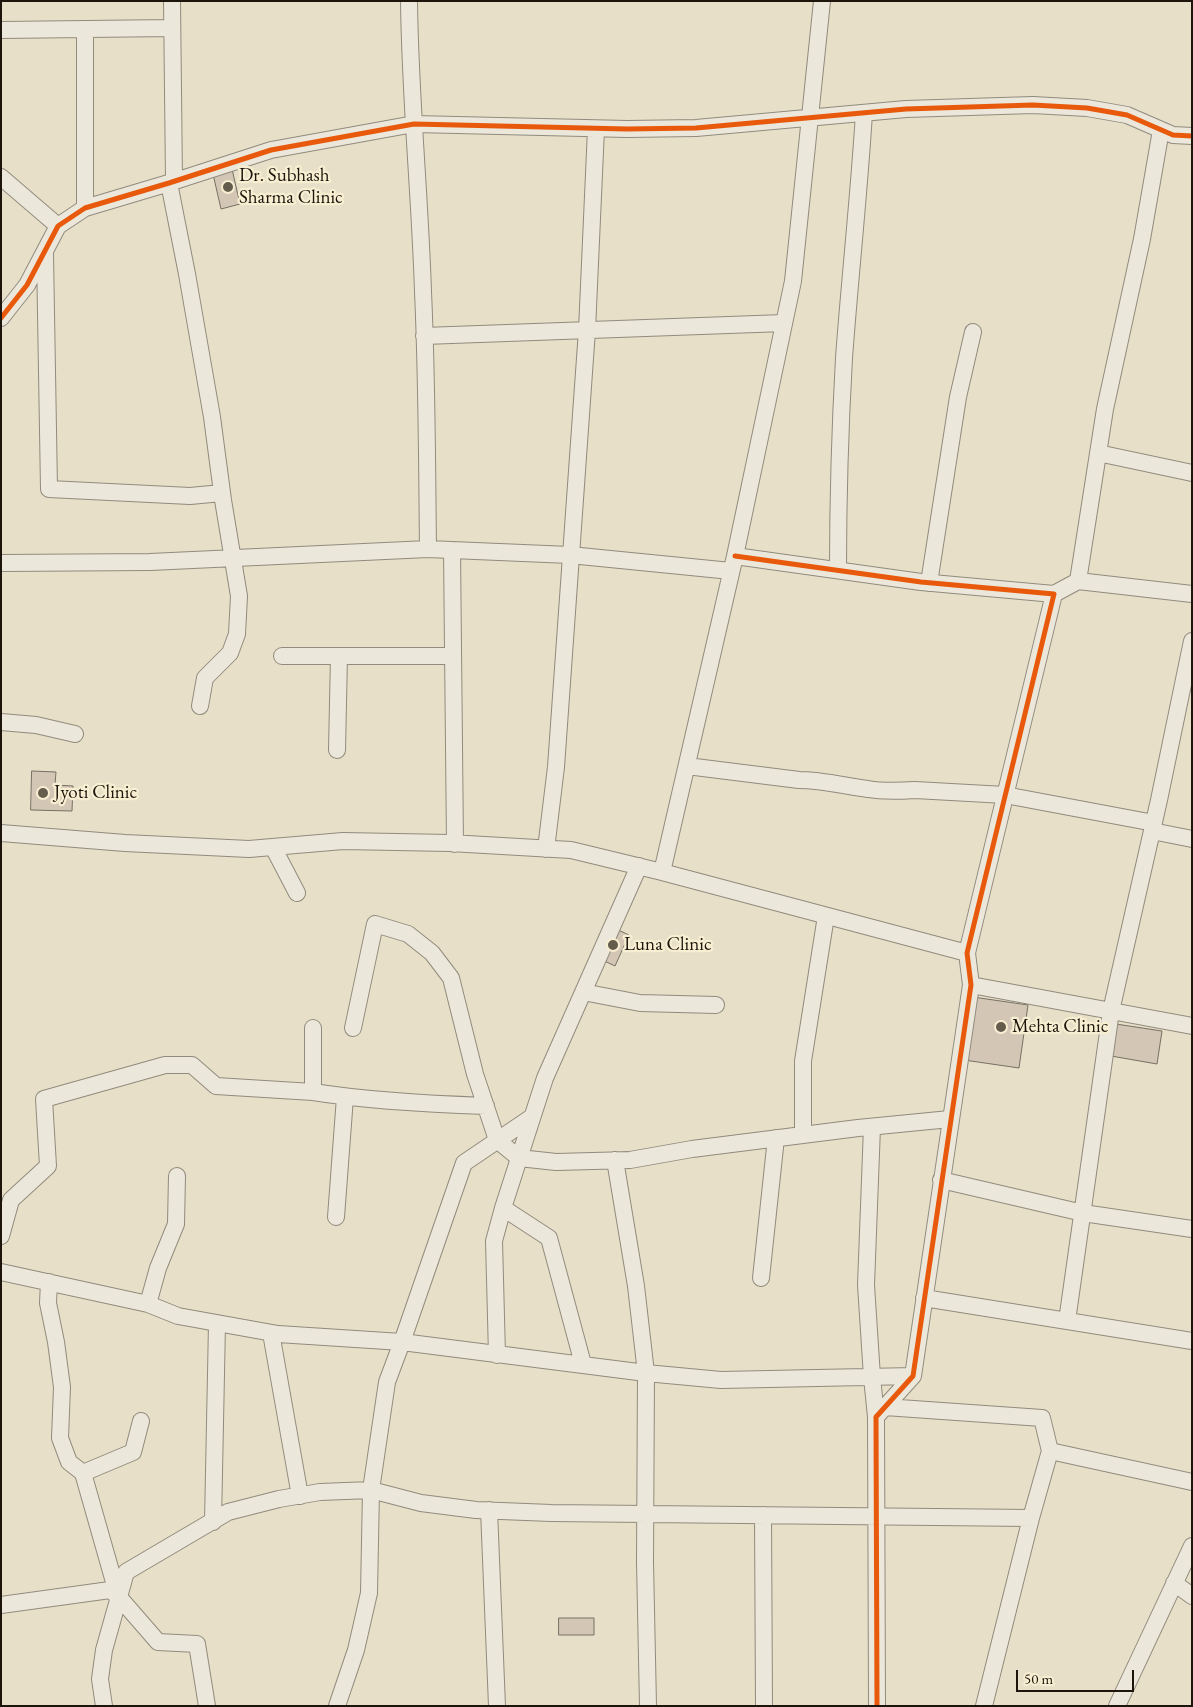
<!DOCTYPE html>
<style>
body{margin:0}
#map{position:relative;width:1193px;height:1707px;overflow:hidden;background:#e7dfc7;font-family:"EB Garamond",serif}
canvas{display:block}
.frame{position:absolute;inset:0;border:2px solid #1d150c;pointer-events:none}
.scale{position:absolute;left:1016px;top:1670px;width:118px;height:22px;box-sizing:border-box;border:2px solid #1d150c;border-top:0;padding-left:6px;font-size:15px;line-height:18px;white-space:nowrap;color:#1d150c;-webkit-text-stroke:4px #f8eed2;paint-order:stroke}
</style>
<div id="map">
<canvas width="1193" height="1707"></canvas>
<div class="frame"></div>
<div class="scale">50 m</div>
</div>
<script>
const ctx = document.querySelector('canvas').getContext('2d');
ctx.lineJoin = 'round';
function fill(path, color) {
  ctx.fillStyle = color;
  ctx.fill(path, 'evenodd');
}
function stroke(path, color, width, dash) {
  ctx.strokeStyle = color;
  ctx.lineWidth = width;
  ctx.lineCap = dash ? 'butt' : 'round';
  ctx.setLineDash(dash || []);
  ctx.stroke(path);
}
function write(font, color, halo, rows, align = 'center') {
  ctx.font = font + ' "EB Garamond",serif';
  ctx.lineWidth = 4.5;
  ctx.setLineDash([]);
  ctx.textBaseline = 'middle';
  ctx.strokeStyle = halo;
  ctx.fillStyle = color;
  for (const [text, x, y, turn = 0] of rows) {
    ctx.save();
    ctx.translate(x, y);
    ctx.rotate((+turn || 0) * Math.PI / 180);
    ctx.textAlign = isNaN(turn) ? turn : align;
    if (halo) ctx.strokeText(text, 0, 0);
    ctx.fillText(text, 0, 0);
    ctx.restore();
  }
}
const building = new Path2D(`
 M232,169L240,204L221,209L213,174Z
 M32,771L56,772L55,785L73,786L72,811L31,810Z
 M612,927L629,935L615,966L598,958Z
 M973,997L1028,1005L1019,1068L964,1060Z
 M1116,1024L1162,1031L1157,1064L1111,1056Z
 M559,1618H594V1635H559Z`);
const minor = new Path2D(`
 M172,1L174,181
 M409,1C410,98 420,195 423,292C427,378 427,464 428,549
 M1,30L172,28
 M1,177L58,226
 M169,183L187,274L212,417L223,500L239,596L237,634L230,653L205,678L200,706
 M85,208V29
 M45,254L49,489L190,496L222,493
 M1,318L27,285L58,226L85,208L169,183L271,150L414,124L627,129L696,128L906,109L1033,105L1087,108L1127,115L1173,135L1192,136
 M424,336L784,323
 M1098,453L1192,473
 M452,550L455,844
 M735,556L921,582L1054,594L967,953L971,985L913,1376L876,1417L877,1706
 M1,563L150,562L428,549L570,555L731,571
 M838,570C838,500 840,429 844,358C850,276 859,195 864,113
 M1078,581L1105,409L1142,239L1161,130
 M929,583L958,397L973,332
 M1054,594L1078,581L1192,594
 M282,656H453
 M1,722L36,725L75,734
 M337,750L339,656
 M687,766L799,780C822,780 845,786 868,789C884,792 900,791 915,790L1005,795L1154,823
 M1152,831L1192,839
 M1,833L125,843L249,849L343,841L450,843L571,850L662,872L967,953
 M273,847L297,893
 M546,849L556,767L587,330L596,129
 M662,872L735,556L793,281L822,1
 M971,985L1192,1026
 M583,992L640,1003L716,1005
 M313,1028V1092C370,1101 428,1104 486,1106
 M353,1028L375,924L408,934L432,953L451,978L475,1074L497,1140L519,1158L556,1162L630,1160L692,1149L858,1128L950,1119
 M872,1127L866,1285L872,1377L876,1417
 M803,1135V1061L826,916
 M615,1160L636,1286L646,1373L645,1562L648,1706
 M177,1176L176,1224L158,1268L148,1304L178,1316L278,1334L402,1342L646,1373L721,1380L913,1376
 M941,1180L1083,1213L1192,1229
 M503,1208L549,1238L583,1364
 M336,1217L345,1097
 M1,1236L11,1200L48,1166L44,1099L165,1065H192L216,1086L313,1092
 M1,1272L148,1304
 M761,1278L776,1138
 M49,1282L48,1303L56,1342L62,1387L60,1438L69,1462L83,1473
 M924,1298L1192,1341
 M1067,1321L1111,1011L1159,800L1192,641
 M271,1333L300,1496
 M497,1355L494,1241L503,1208L545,1078L639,866
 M885,1407L1042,1418L1050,1451L1031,1518L984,1706
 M1050,1451L1192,1482
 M489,1510L497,1706
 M763,1515L764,1706
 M213,1522L217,1324
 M1174,1583L1192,1596
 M118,1596L83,1473L133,1452L141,1421
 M1,1605L110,1590L118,1596L158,1642L197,1644L207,1706
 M104,1706L100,1679L104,1650L126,1572L228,1512L279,1499L320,1492L371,1490L421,1503L476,1510L551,1513L1031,1518
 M337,1706L356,1650L369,1593L371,1490L387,1382L402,1342L464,1163L532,1117
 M1117,1706L1192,1546`);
const cycleway = new Path2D(`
 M1,318L27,285L58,226L85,208L169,183L271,150L414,124L627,129L696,128L906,109L1033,105L1087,108L1127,115L1173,135L1192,136
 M735,556L921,582L1054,594L967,953L971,985L913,1376L876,1417L877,1706`);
const markers = [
 [228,187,6,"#645c4d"],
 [43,793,6,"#645c4d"],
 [613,945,6,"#645c4d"],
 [1001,1027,6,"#645c4d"]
];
const poiNames = [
 ["Dr. Subhash",239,176],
 ["Sharma Clinic",239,198],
 ["Jyoti Clinic",54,793],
 ["Luna Clinic",624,945],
 ["Mehta Clinic",1012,1027]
];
fill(building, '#d4c6b5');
stroke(building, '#757063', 1);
stroke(minor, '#918b7d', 18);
stroke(minor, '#ebe7db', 16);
stroke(cycleway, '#e8590c', 5);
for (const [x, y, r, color] of markers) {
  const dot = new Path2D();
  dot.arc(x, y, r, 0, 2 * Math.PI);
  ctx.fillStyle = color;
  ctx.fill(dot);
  stroke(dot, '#f8eed2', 2);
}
write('19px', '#1d150c', '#f8eed2', poiNames, 'left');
</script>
